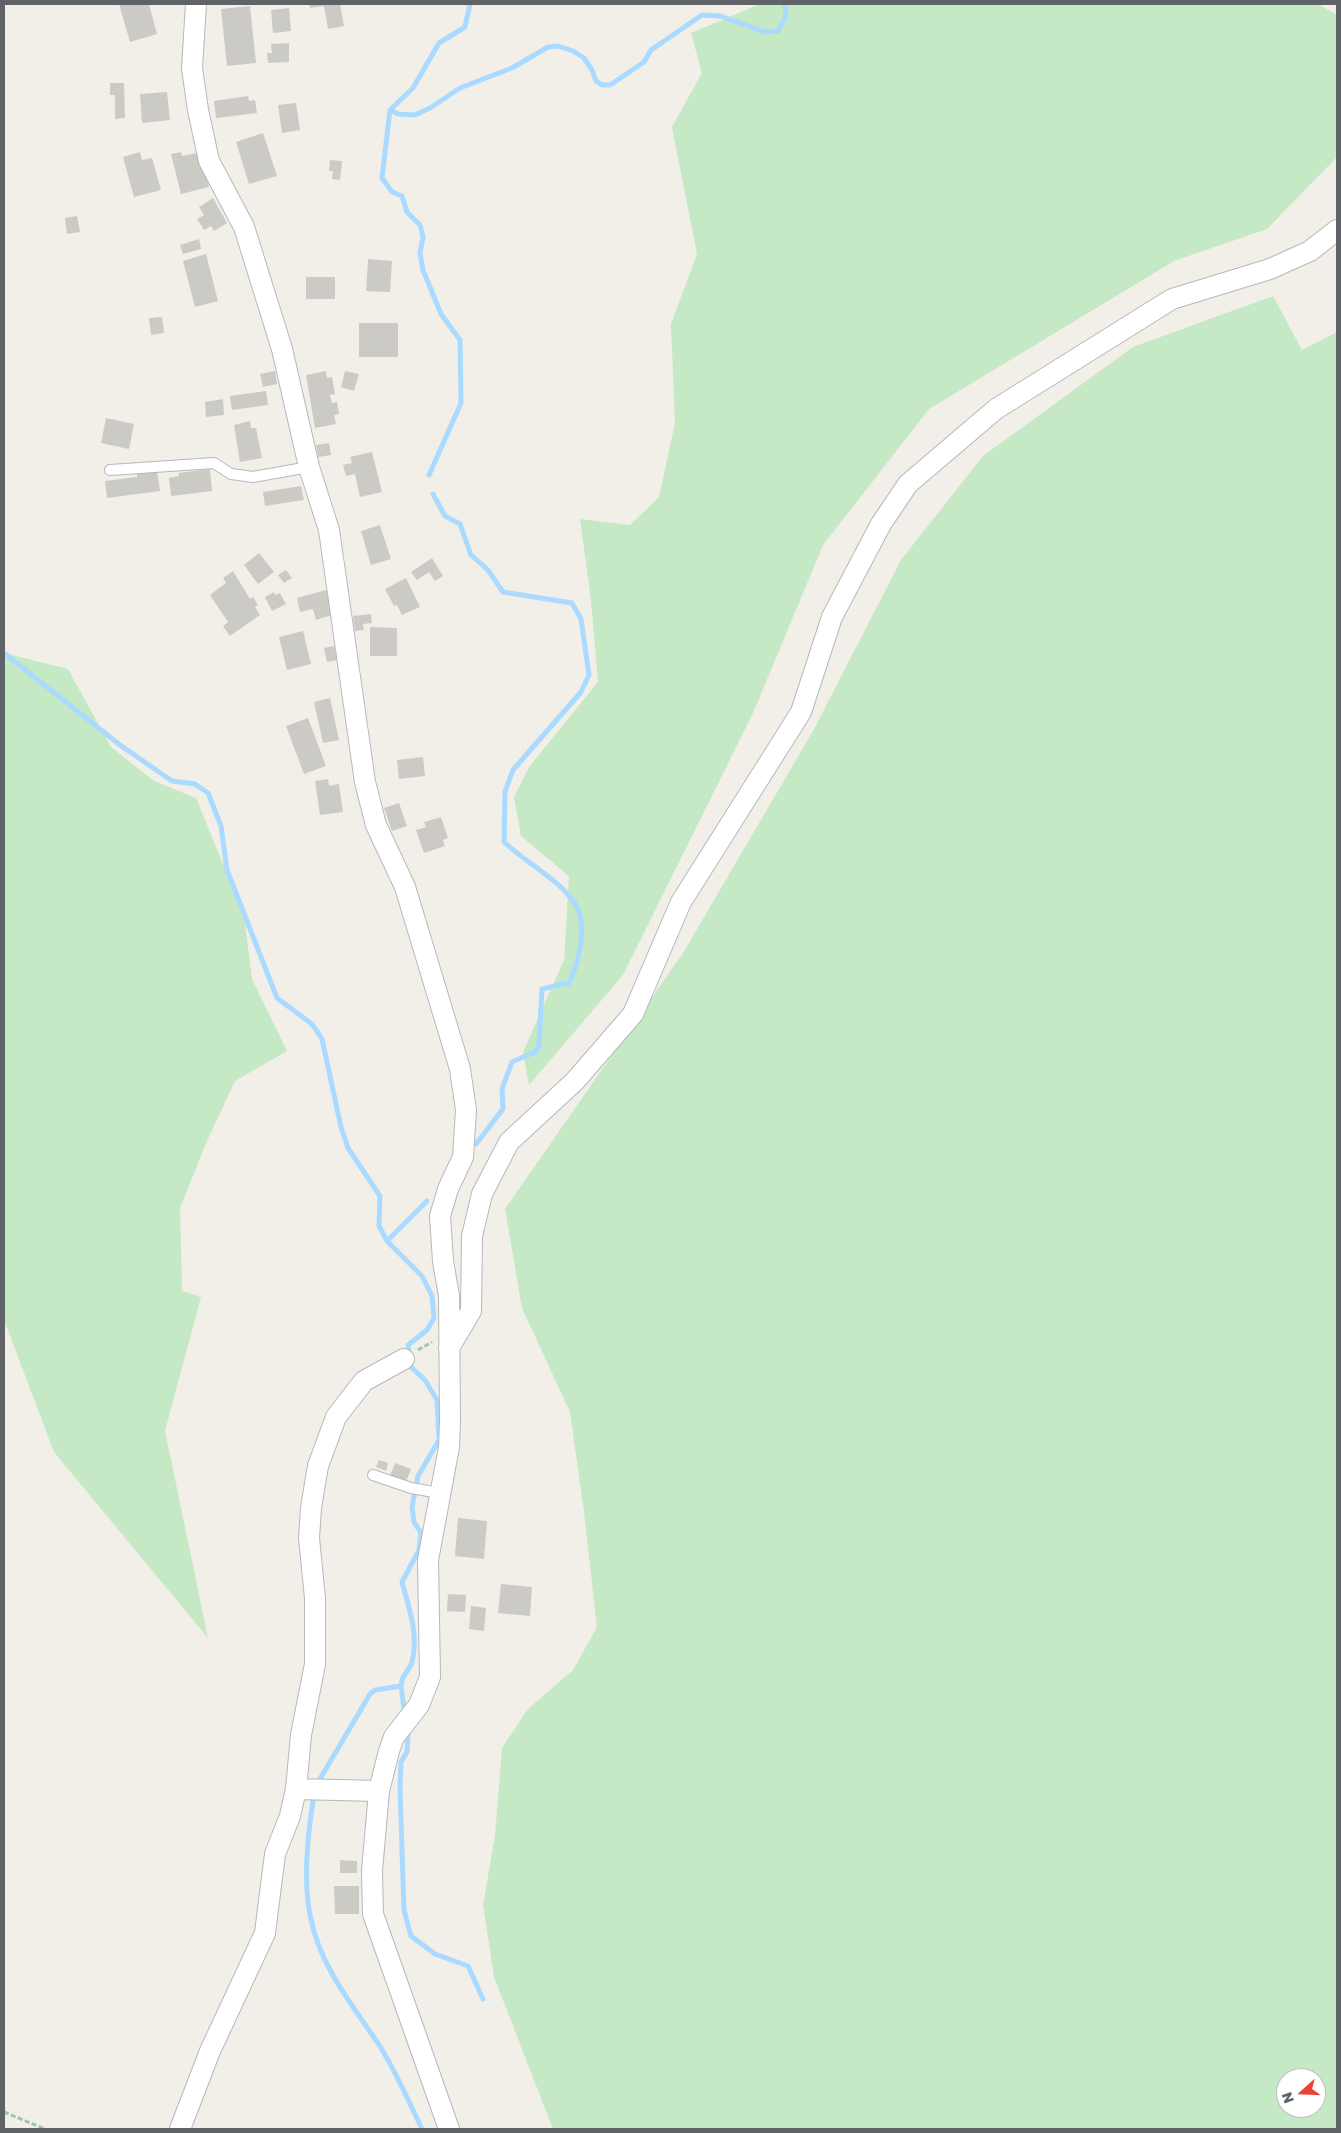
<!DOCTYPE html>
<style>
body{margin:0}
#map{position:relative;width:1341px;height:2133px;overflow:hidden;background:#f1efe8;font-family:"Golos Text",sans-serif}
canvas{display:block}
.frame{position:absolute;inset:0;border:5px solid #5f6368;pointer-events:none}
.north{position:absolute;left:1276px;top:2068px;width:50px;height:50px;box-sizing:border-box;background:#fff;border:1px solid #bfc1c3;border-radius:50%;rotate:250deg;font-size:14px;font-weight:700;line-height:20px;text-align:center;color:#5f6368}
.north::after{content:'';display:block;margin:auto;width:18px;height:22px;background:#ea4335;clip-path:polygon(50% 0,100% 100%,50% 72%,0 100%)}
</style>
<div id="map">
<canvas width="1341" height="2133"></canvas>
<div class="frame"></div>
<div class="north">N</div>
</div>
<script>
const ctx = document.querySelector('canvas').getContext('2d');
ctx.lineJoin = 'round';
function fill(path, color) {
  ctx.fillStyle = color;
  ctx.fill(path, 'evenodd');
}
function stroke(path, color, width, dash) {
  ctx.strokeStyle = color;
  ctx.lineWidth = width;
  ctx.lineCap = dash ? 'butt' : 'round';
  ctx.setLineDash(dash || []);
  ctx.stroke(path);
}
const green = new Path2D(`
 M760,4H1318L1337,15V157L1267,229L1174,261L929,409L823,545L753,713L623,975L529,1085L523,1052L564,960L569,876L521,836L514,797L529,767L598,682L591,600L580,519L630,525L659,497L675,423L671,324L697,254L672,127L702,73L691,33Z
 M1273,296L1302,350L1337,332V2129H553L494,1977L483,1905L495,1836L502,1748L528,1709L573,1670L597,1627L584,1512L570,1412L522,1308L505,1209L683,953L813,731L901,560L983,456L1133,347ZM1286,2078H1316V2108H1286Z
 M4,653L68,669L111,747L154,781L196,798L244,915L252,979L287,1051L235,1081L207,1141L180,1208L182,1291L201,1297L165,1431L208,1638L54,1452L4,1320Z`);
const stream = new Path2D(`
 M390,110L398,114L415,115L430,108L460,88L512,68L548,47L558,46L573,51L584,58L592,70L596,81L602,85H610L644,62L651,50L702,15L720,16L765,32L778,31L786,16L785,4
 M429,475L461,403L460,340L441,314L423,270L420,253L423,237L420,225L407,212L402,196L392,192L382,178L390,110L413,88L439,43L465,27L470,4
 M433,494L445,516L460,524L471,555L488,570L503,592L572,603L581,619L589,675L581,692L513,770L505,792L504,842C525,862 558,879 574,902C589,923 579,962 569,983L542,989L539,1046L535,1052L512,1062L502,1089L503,1109L476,1144
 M4,653L120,745L172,781L195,784L208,793L221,826L227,870L277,998L312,1024L322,1039L341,1127L348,1148L380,1196L379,1226L387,1241L422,1276L432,1296L434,1318L427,1330L408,1345L411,1367L425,1380L437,1400L439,1440L418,1476L412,1507L414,1522L421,1533L419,1550L402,1582C409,1608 419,1636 412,1662C409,1672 401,1675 401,1686L375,1690L370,1694L317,1784
 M387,1241L427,1201
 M401,1686L404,1708
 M408,1735L407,1752L401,1762L400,1789L404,1910L411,1936L435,1954L468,1966L483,1999
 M314,1795C308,1831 303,1879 310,1915C320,1968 353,2005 381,2048C397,2074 409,2102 422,2129`);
const building = new Path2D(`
 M119,4H149L157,34L130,42Z
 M309,4H340L344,26L328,29L324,6L310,8Z
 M250,6L256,63L227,66L221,9Z
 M289,8L291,31L273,33L271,10Z
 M289,43V62L268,63L267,53H272L271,44Z
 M110,83H124L125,118L115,119V95H110Z
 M167,92L170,120L142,123L140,94Z
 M248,96L249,101L255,100L257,113L216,118L214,101Z
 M296,103L300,130L282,133L278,105Z
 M263,133L277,176L249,184L236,142Z
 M140,152L142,160L152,158L161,190L134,197L123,157Z
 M181,152L182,156L201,152L209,187L181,194L171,154Z
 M330,160L342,161L340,180L332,179L333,171H329Z
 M213,198L227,223L214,231L211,226L204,230L197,219L204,215L199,207Z
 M77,216L80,232L67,234L65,218Z
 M199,239L201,249L183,254L180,245Z
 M206,254L218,301L195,307L183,261Z
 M368,259L392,261L390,292L366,291Z
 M306,277H335V299H306Z
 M162,317L164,333L151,335L149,318Z
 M359,323H398V357H359Z
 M275,371L277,384L263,387L260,374Z
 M326,371L327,378L332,377L335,394L330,395L332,403L337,402L339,414L334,415L336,424L315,428L306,375Z
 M345,371L359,374L354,391L341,387Z
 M266,391L268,405L232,410L230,396Z
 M223,399L224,415L206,417L205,402Z
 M106,418L134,424L129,449L101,443Z
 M250,421L251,428H256L262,458L240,462L234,425Z
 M329,443L331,455L318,457L316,445Z
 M372,452L382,492L360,497L355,474L346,476L343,465L352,463L350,457Z
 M210,469L212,491L171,496L169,478L179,476V473Z
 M157,471L160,491L107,498L105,481L137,477V474Z
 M301,486L304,500L265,506L263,492Z
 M380,525L391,559L371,565L361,531Z
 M259,553L274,572L258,584L244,565Z
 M432,558L443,576L435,581L429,572L417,580L411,572Z
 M286,570L292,578L284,583L278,575Z
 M233,571L250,599L253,597L258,605L255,607L260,615L230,636L223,626L228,622L210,595L226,583L223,578Z
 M406,578L420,607L402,615L397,605L394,606L385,589Z
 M326,590L332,615L316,620L313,609L300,612L297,598Z
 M274,592L275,595L280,593L286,604L272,611L265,597Z
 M371,614L372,623L363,624L364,630L355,631L353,616Z
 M370,627L397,628V656H370Z
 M303,631L311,664L287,670L279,637Z
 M334,646L337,660L327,662L324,648Z
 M330,698L339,740L323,743L314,702Z
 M308,718L326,766L304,774L286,726Z
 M423,757L425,776L399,779L397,760Z
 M328,779L329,786L339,784L343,812L320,815L315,781Z
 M399,803L407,826L392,831L384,808Z
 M441,817L448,838L443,840L445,846L424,853L416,830L426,827L424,822Z
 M379,1460L388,1463L386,1471L376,1467Z
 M395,1463L411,1469L406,1482L390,1476Z
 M458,1518L487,1521L484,1559L455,1556Z
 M501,1584L532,1587L530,1616L498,1613Z
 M448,1594L466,1595L465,1612L447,1611Z
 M471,1606L486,1608L484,1631L469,1629Z
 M340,1860L357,1861V1873H340Z
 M334,1886H359V1914H335Z`);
const path = new Path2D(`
 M418,1350L432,1342
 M4,2112L45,2129`);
const service = new Path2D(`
 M110,470L214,463L231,474L253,477L309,467
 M373,1475L411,1488L440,1493`);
const minor = new Path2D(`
 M196,4L192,68L198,110L209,161L244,227L282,349L309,467L329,530L365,782L376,825L405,887L460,1069L466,1110L463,1157L448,1189L440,1216L443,1261L449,1296L450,1421L449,1447L428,1560L430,1677L419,1705L394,1737L389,1751L379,1791L372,1871L373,1914L449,2129
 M449,1348L471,1311L472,1236L482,1194L509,1142L575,1081L633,1014L681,902L801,712L832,617L881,524L908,484L996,409L1172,299L1270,269L1310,251L1337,230
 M296,1789L379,1791
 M180,2129L210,2051L265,1933L275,1854L290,1816L296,1789L301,1735L315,1664V1598L309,1538L311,1508L318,1466L336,1417L364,1381L404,1359`);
fill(green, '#c5e8c5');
stroke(stream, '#aadaff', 5);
fill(building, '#cccac5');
stroke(service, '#b5b8bc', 12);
stroke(minor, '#b5b8bc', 22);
stroke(path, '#9cc7a9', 3, [5, 2.5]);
stroke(service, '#fff', 10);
stroke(minor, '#fff', 20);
</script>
